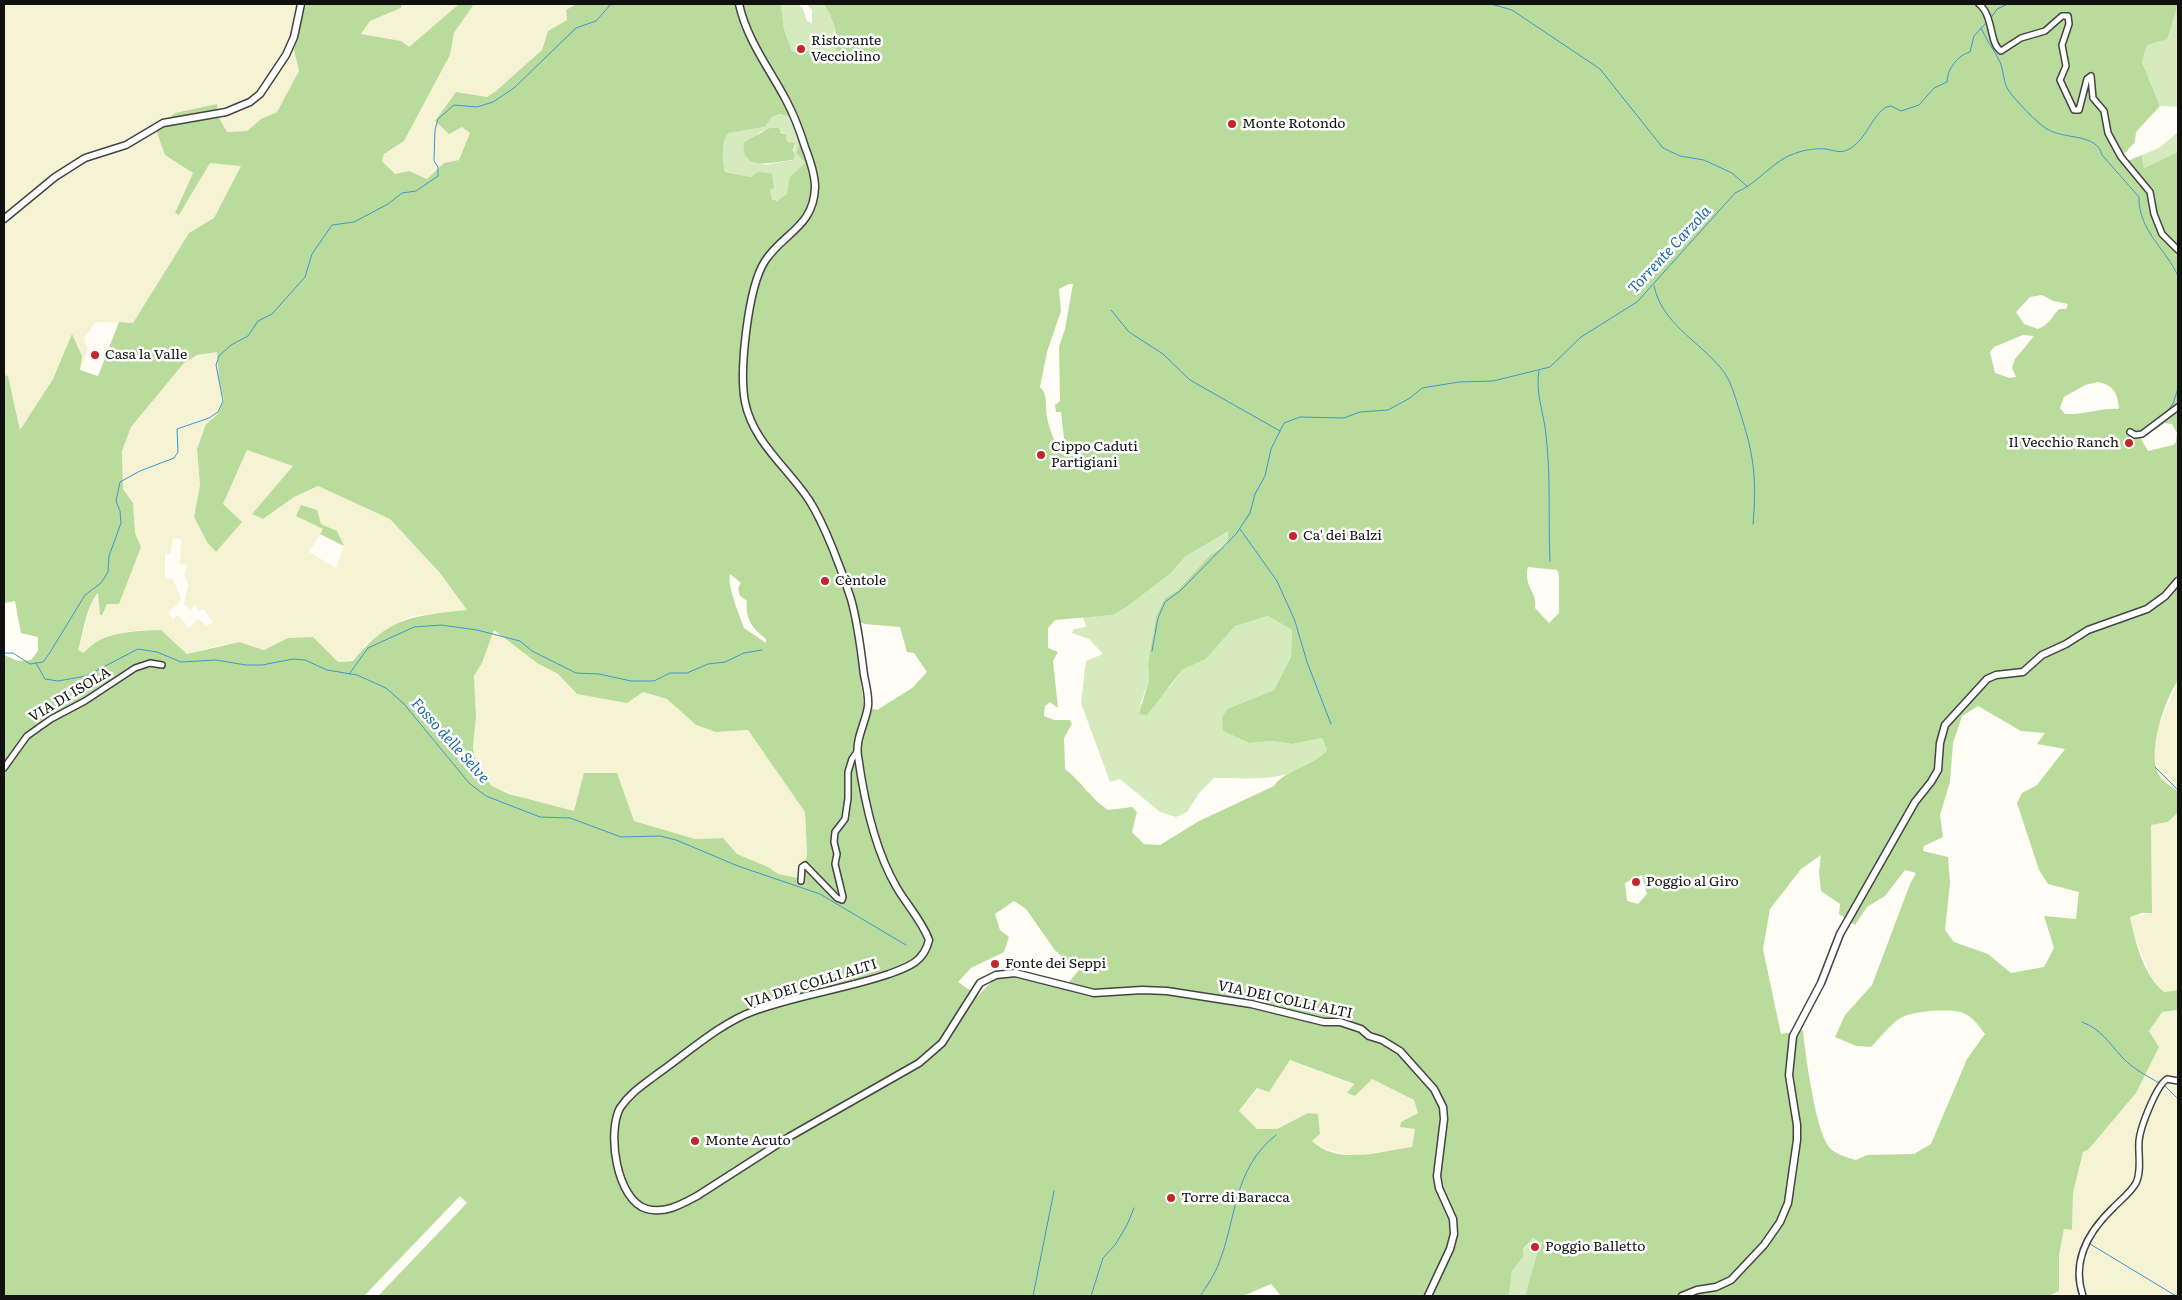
<!DOCTYPE html>
<meta charset="utf-8">
<style>
body{margin:0}
#map{position:relative;width:2182px;height:1300px;overflow:hidden;background:#fffdf5;font-family:Literata,serif}
canvas{display:block}
.frame{position:absolute;inset:0;border:5px solid #111;pointer-events:none}
</style>
<div id="map">
<canvas width="2182" height="1300"></canvas>
<div class="frame"></div>
</div>
<script>
const ctx = document.querySelector('canvas').getContext('2d');
ctx.lineJoin = 'round';
function fill(path, color) {
  ctx.fillStyle = color;
  ctx.fill(path, 'evenodd');
}
function stroke(path, color, width, dash) {
  ctx.strokeStyle = color;
  ctx.lineWidth = width;
  ctx.lineCap = dash ? 'butt' : 'round';
  ctx.setLineDash(dash || []);
  ctx.stroke(path);
}
function write(font, color, halo, rows, align = 'center') {
  ctx.font = font + ' Literata,serif';
  ctx.lineWidth = 5;
  ctx.setLineDash([]);
  ctx.textBaseline = 'middle';
  ctx.strokeStyle = halo;
  ctx.fillStyle = color;
  for (const [text, x, y, turn = 0] of rows) {
    ctx.save();
    ctx.translate(x, y);
    ctx.rotate((+turn || 0) * Math.PI / 180);
    ctx.textAlign = isNaN(turn) ? turn : align;
    if (halo) ctx.strokeText(text, 0, 0);
    ctx.fillText(text, 0, 0);
    ctx.restore();
  }
}
const farmland = new Path2D(`
 M4,4H306L294,50L299,71L277,112L261,119L247,131L227,132L218,116L216,104L165,155L193,173L175,213L179,215L210,163L242,165L214,218L189,233L133,323L96,322L84,338L88,349L80,370L82,356L72,335L53,379L20,430L8,376L4,375Z
 M402,4H459L409,47L361,35L370,21L401,8Z
 M474,4H576L566,10L567,20L548,31L542,50L496,91L487,97L456,92L447,105L462,127L470,133L459,161L444,163L427,179L409,171L395,174L382,161L384,154L404,141L450,55L454,33Z
 M217,352L219,381L224,400L218,414L206,424L197,449L200,485L194,517L207,542L216,551L227,537L223,504L247,450L294,466L253,514L263,519L294,497L318,486L390,519L440,573L468,610L411,616L368,642L353,660L338,662L288,638L264,650L239,642L216,646L187,654L161,630L131,631L110,636L84,653L78,650L86,625L90,603L99,592L100,615L141,547L135,533L133,503L123,489L122,451L131,427L184,363L197,355ZM301,506L321,524L337,531L344,546L336,568L309,552L323,530ZM173,538L181,539L180,564L187,565L184,574L188,585L184,604L190,610L195,605L199,611L203,609L213,622L207,626L198,619L189,628L178,615L173,619L168,612L176,606L181,599L173,579L165,578V554H170Z
 M494,630L537,663L558,674L577,694L593,696L643,692L667,699L696,725L717,732L748,730L805,812L807,853L803,879L778,874L768,867L737,854L723,838L695,839L633,821L574,812L532,801L492,786L476,765L473,747L476,717L474,676L482,663Z
 M2178,680V791L2160,777L2154,756V737Z
 M2178,812V990L2164,992L2154,984L2133,933L2130,917L2152,913L2151,825L2168,822Z
 M2178,1010V1296H2048L2059,1291V1255L2064,1229L2072,1230L2073,1193L2083,1152L2088,1150L2136,1093L2159,1047L2149,1031L2162,1012Z
 M1289,1060L1354,1085L1372,1079L1414,1100L1418,1113L1401,1122L1400,1126L1415,1129L1412,1147L1353,1156L1320,1148L1312,1141L1320,1134L1318,1114L1308,1113L1277,1129H1257L1239,1112L1258,1088L1269,1092Z`);
const green = new Path2D(`
 M781,4H798L803,9L807,21L812,23V10L806,4H824C833,19 844,44 831,60L816,59L812,51H805L799,54L792,51L784,29Z
 M2178,6V107L2160,106L2142,62L2147,45L2173,20L2175,10Z
 M779,114L791,117L799,144L796,153L805,163L792,176L787,194L777,201L772,199L770,190L774,188L772,182L755,173L751,177L725,172C723,160 720,143 729,133L765,127L771,118ZM768,130L779,131L786,134L787,142L795,143L793,160L765,165L747,158L744,146L760,132Z
 M2178,132V152L2144,168L2142,155L2159,148Z
 M1228,530L1227,545L1210,555L1177,591L1165,598L1156,616L1148,664L1149,680L1140,705L1169,688L1182,670L1206,659L1235,626L1268,616L1292,630L1291,657L1274,690L1227,709L1223,731L1249,743L1273,741L1292,744L1322,738L1327,750C1299,784 1253,778 1214,778L1199,793L1187,812L1176,817L1160,812L1120,779L1110,782L1081,703L1086,661L1103,654L1089,639L1072,633L1074,629L1086,627L1083,617L1113,615L1128,606L1171,573L1186,556Z
 M1533,1238L1542,1242L1538,1250L1525,1296H1509L1512,1271L1523,1257V1250Z`);
const forest = new Path2D(`
 M306,4H402L401,8L370,21L361,34L401,41L409,47L459,4H474L454,33L450,55L404,141L384,154L382,161L395,174L409,171L427,179L444,163L459,160L470,133L462,127L449,134L435,121L456,92L487,97L496,91L542,50L548,31L567,20L566,10L576,4H781L784,29L792,51L799,54L809,50L816,59L831,60C844,44 833,19 824,4H2178L2167,39L2147,45L2142,62L2160,106L2136,132L2135,142L2121,157L2125,162L2142,155L2144,168L2178,152V680C2165,700 2145,754 2160,777C2163,782 2173,787 2178,791V812L2168,822L2151,825L2152,913H2142L2130,917C2135,942 2144,976 2164,992L2178,990V1010L2162,1012L2149,1031L2159,1047L2136,1093L2088,1150L2083,1152L2073,1193L2072,1230L2064,1229L2059,1255V1291L2048,1296H1525L1538,1250L1542,1243L1533,1238L1523,1249V1257L1512,1271L1509,1296H1281L1271,1284L1243,1296H378L467,1203L460,1196L364,1296H4V655L18,661L31,660L38,651V637L21,633L15,601L4,603V375L8,376L20,430L53,379L72,334L82,356L80,370L98,376L119,322L133,323L189,233L214,218L241,166L210,163L179,215L175,213L193,173L165,155L156,130L175,113L217,104L218,116L227,132L247,131L261,119L277,112L299,71L294,50ZM779,114L791,117L799,144L796,153L805,163L790,177L787,194L777,201L772,199L770,190L774,188L772,174C762,172 758,170 751,177L725,172C723,160 720,142 729,133L765,127L771,118ZM1069,284H1073L1065,329L1059,347L1060,401L1055,405L1056,412H1061L1066,455C1056,449 1049,428 1047,417C1045,406 1048,394 1040,387L1047,352L1061,311L1059,289ZM2042,295L2053,301L2068,304L2066,309H2059C2051,318 2050,324 2038,329L2024,324L2016,312L2030,297ZM2023,335L2034,336L2015,359L2012,368L2016,377L2010,378L1995,373L1990,352L1994,347ZM217,352L219,381L224,400L218,414L206,424L197,449L200,485L194,517L207,542L216,552L242,522L223,504L247,450L293,466L252,514L263,519L294,497L318,486L390,519L440,573L467,610C413,616 390,616 353,661L338,662L313,637L288,638L264,650L239,642L187,654L161,630C136,631 101,631 84,653L78,650C84,632 86,605 98,593L100,615H102L107,604H119L141,547L135,533L133,503L123,489L122,451L131,427L184,363L197,355ZM2098,382C2114,385 2118,394 2119,409C2105,407 2083,415 2065,414L2060,408L2064,397L2085,385ZM2165,423L2172,424L2177,433L2176,442L2173,445L2148,451L2141,439ZM1228,531L1227,545L1210,555L1177,591L1165,598L1156,616L1148,664L1149,680L1139,714L1147,715L1182,670L1206,659L1235,626L1268,616L1292,630L1291,657L1274,690L1227,709L1222,718L1223,731L1249,743L1273,741L1292,744L1322,738L1327,750C1312,768 1285,769 1274,786L1199,821L1160,845L1144,844L1132,832L1137,812L1132,807L1108,810C1091,799 1081,781 1065,769L1064,738L1072,724L1070,720H1054L1044,716L1045,706L1050,702L1058,708L1053,661L1058,652L1048,648V628L1055,620L1113,615L1128,606L1171,573L1186,556ZM1528,567L1557,570L1559,575V613L1549,623L1535,608C1538,592 1523,587 1528,567ZM730,574L741,583L738,588L740,596L747,601C745,619 753,629 766,639V643L744,628C739,613 727,587 730,574ZM852,619L865,624L900,627L907,652L914,653L927,672L912,688L877,710L864,706ZM494,630L537,663L558,674L577,694L627,703L643,692L667,699L696,725L716,732L748,730L805,812L807,853L803,879L778,874L768,867L737,854L723,838L695,839L634,821L617,773H584L574,811L509,794L492,786L476,765L473,747L476,717L474,676L482,663ZM1978,706L2021,731L2045,733L2037,744L2065,749L2037,785L2022,793L2017,803L2039,870L2048,884L2079,892L2076,919L2044,916L2054,948L2044,967L2011,973L1988,954L1954,942L1945,930L1950,883L1948,857L1923,851L1924,846L1943,837L1940,815L1950,782L1953,743L1962,716ZM1821,855L1819,872L1821,891L1840,904L1839,914L1855,925L1867,907L1885,896L1905,870L1916,873L1910,884L1872,985L1845,1015L1835,1037L1856,1046L1871,1047C1880,1038 1889,1026 1899,1019C1910,1011 1949,1008 1963,1013C1973,1017 1979,1026 1985,1034L1967,1059L1931,1144L1914,1154L1867,1155L1856,1160C1848,1158 1838,1155 1831,1149C1816,1136 1805,1052 1803,1030L1781,1034L1763,949L1770,909L1801,869ZM1642,875L1647,894L1638,904L1627,901L1625,883ZM1014,901L1026,909L1054,949L1066,961L1079,970L1063,989L1010,976L995,978L978,996L958,982L971,968L1004,952L1009,937L1000,930L995,914ZM1290,1060L1354,1084L1347,1093L1355,1096L1372,1079L1414,1100L1418,1113L1401,1122L1400,1127L1415,1129L1412,1147C1380,1151 1338,1166 1312,1141L1320,1134L1318,1114L1308,1113L1277,1129H1257L1239,1111L1257,1088L1269,1092Z
 M770,128H779L781,133L786,134L787,142L795,143L793,150L795,156L793,160C776,161 740,174 744,142Z
 M301,505L317,510L321,524L337,531L344,546L320,534L323,529L296,516Z`);
const stream = new Path2D(`
 M1491,4L1512,10L1600,69L1663,148L1680,156L1704,160L1732,173L1748,187
 M1991,18L1997,9L2008,4
 M1981,28C1986,40 1995,51 2000,62C2004,71 2003,83 2009,91C2016,101 2037,123 2047,129C2065,140 2097,133 2102,155L2139,197C2138,230 2166,249 2178,276
 M1654,286C1662,323 1697,340 1720,367C1732,381 1734,395 1740,412C1754,455 1757,479 1753,524
 M1111,310L1129,332L1163,354L1190,380L1280,431
 M1539,371C1535,393 1544,413 1546,435C1551,477 1548,519 1550,561
 M2167,411L2173,404L2178,388
 M1240,529L1277,581L1295,621L1307,662L1331,724
 M1152,651L1158,618L1165,602L1180,591L1236,534L1250,513L1255,494L1265,476L1271,449L1284,423L1300,417L1344,418L1360,412L1388,410L1410,398L1422,388L1459,382L1493,381L1550,367L1581,337L1637,302L1735,193C1758,184 1774,159 1796,153C1804,150 1817,148 1826,149C1836,151 1842,154 1851,148C1867,138 1871,117 1886,107L1891,106L1901,111L1919,105L1934,88L1947,82C1947,69 1958,55 1970,52L1974,36L1987,22
 M4,653H13L30,664L43,662L49,654L85,595L101,583L108,572L109,556L121,523L120,511L116,501L120,482L140,471L174,458L178,452L177,429L209,418L218,412L223,401L216,365L219,356L231,345L248,336L258,321L272,314L305,277L312,254L332,225L354,222L388,204L402,193L416,191L438,176V167L434,161L435,130L438,119L454,105L477,107L493,102L514,88L576,28L596,21L611,4
 M36,663L45,679L58,681L86,676L138,649L157,652L181,662L216,660L246,665H262L293,659L305,660L327,670L357,675L386,688L404,704L469,783L486,796L540,817L570,818L621,837L660,836L676,840L738,866L820,894L906,945
 M350,673L368,648L414,627L441,625L477,630L520,641L532,651L576,673L599,674L631,681H654L670,673H687L708,664L725,662L744,653L762,650
 M2155,767L2178,790
 M2082,1022C2101,1029 2109,1043 2122,1057C2133,1069 2147,1076 2161,1084
 M2164,1085L2178,1099
 M2090,1244L2176,1296
 M1033,1296L1054,1191
 M1091,1296L1103,1258L1115,1245L1127,1225L1134,1208
 M1200,1296C1207,1286 1215,1274 1219,1263C1237,1217 1233,1169 1276,1135`);
const minor = new Path2D(`
 M1979,4C1994,16 1989,44 2001,51L2021,38L2045,31L2062,16H2068L2069,24L2062,45L2066,66L2060,80L2074,110H2079L2087,79L2091,76L2093,98L2104,111L2108,133L2121,157L2150,192L2154,214L2162,234L2178,250
 M2130,432L2135,435L2142,434L2178,407
 M4,768L27,736L51,719L85,701L135,668L150,663L162,665
 M801,881L802,867L805,865L837,898L842,900L843,897L835,864L837,854L834,842L835,832L845,819L848,798V772L852,759L857,752
 M2083,1296C2071,1261 2088,1232 2113,1208C2120,1201 2131,1192 2136,1183C2142,1171 2138,1154 2139,1141C2140,1128 2156,1086 2167,1079L2178,1081`);
const tertiary = new Path2D(`
 M739,4C747,40 769,68 786,100C794,115 800,131 805,147C810,160 815,174 815,187C814,227 783,233 765,261C748,287 739,371 745,402C753,442 787,467 809,500C825,525 842,571 851,599C858,624 861,650 864,675C866,685 869,696 868,706C866,722 855,739 858,756C864,800 874,849 897,888C907,905 922,921 929,940C924,962 908,967 889,974C845,989 798,995 754,1011C720,1023 685,1055 656,1075C643,1085 629,1094 620,1108C607,1132 616,1200 647,1209C665,1214 682,1204 697,1196L789,1137L919,1063L942,1043L980,983L996,975L1015,973L1094,993L1142,990L1167,991L1251,1004L1324,1022H1340L1361,1029L1369,1036L1382,1040L1400,1051L1434,1089L1443,1107L1444,1119L1437,1176L1439,1188L1453,1219L1454,1234L1450,1249L1428,1296
 M4,219L55,177L85,158L126,145L163,123L226,112L250,102L260,94L286,55L294,37L301,4
 M1682,1296L1697,1290L1716,1287L1731,1280L1764,1245L1780,1222L1788,1203L1797,1140V1125L1789,1075L1793,1036L1821,983L1840,934L1915,802L1931,782L1938,770L1940,743L1945,725L1987,679L1996,675L2023,672L2042,655L2066,644L2088,630L2147,609L2165,596L2178,581`);
const markers = [
 [801,49,5,"#c4262e"],
 [1232,124,5,"#c4262e"],
 [95,355,5,"#c4262e"],
 [2129,443,5,"#c4262e"],
 [1041,455,5,"#c4262e"],
 [1293,536,5,"#c4262e"],
 [825,581,5,"#c4262e"],
 [1636,882,5,"#c4262e"],
 [995,964,5,"#c4262e"],
 [695,1141,5,"#c4262e"],
 [1171,1198,5,"#c4262e"],
 [1535,1247,5,"#c4262e"]
];
const poiNames = [
 ["Ristorante",811,41],
 ["Vecciolino",811,57],
 ["Monte Rotondo",1242,124],
 ["Casa la Valle",105,355],
 ["Il Vecchio Ranch",2119,443,"right"],
 ["Cippo Caduti",1051,447],
 ["Partigiani",1051,463],
 ["Ca' dei Balzi",1303,536],
 ["Cèntole",835,581],
 ["Poggio al Giro",1646,882],
 ["Fonte dei Seppi",1005,964],
 ["Monte Acuto",705,1141],
 ["Torre di Baracca",1181,1198],
 ["Poggio Balletto",1545,1247]
];
const streetNames = [
 ["VIA DI ISOLA",70,695,-31],
 ["VIA DEI COLLI ALTI",811,984,-17],
 ["VIA DEI COLLI ALTI",1285,1000,12]
];
const waterNames = [
 ["Torrente Carzola",1670,250,-47],
 ["Fosso delle Selve",450,741,48]
];
fill(farmland, '#f6f3d4');
fill(green, '#d5ebbd');
fill(forest, '#b9dc9c');
stroke(stream, '#3f96cf', 1);
stroke(minor, '#444', 8);
stroke(tertiary, '#444', 9);
stroke(minor, '#fff', 5);
stroke(tertiary, '#fff', 6);
for (const [x, y, r, color] of markers) {
  const dot = new Path2D();
  dot.arc(x, y, r, 0, 2 * Math.PI);
  ctx.fillStyle = color;
  ctx.fill(dot);
  stroke(dot, '#fff', 2);
}
write('14px', '#111', '#fff', poiNames, 'left');
write('14px', '#111', '#fff', streetNames);
write('italic 15px', '#1768a6', '#fff', waterNames);
</script>
